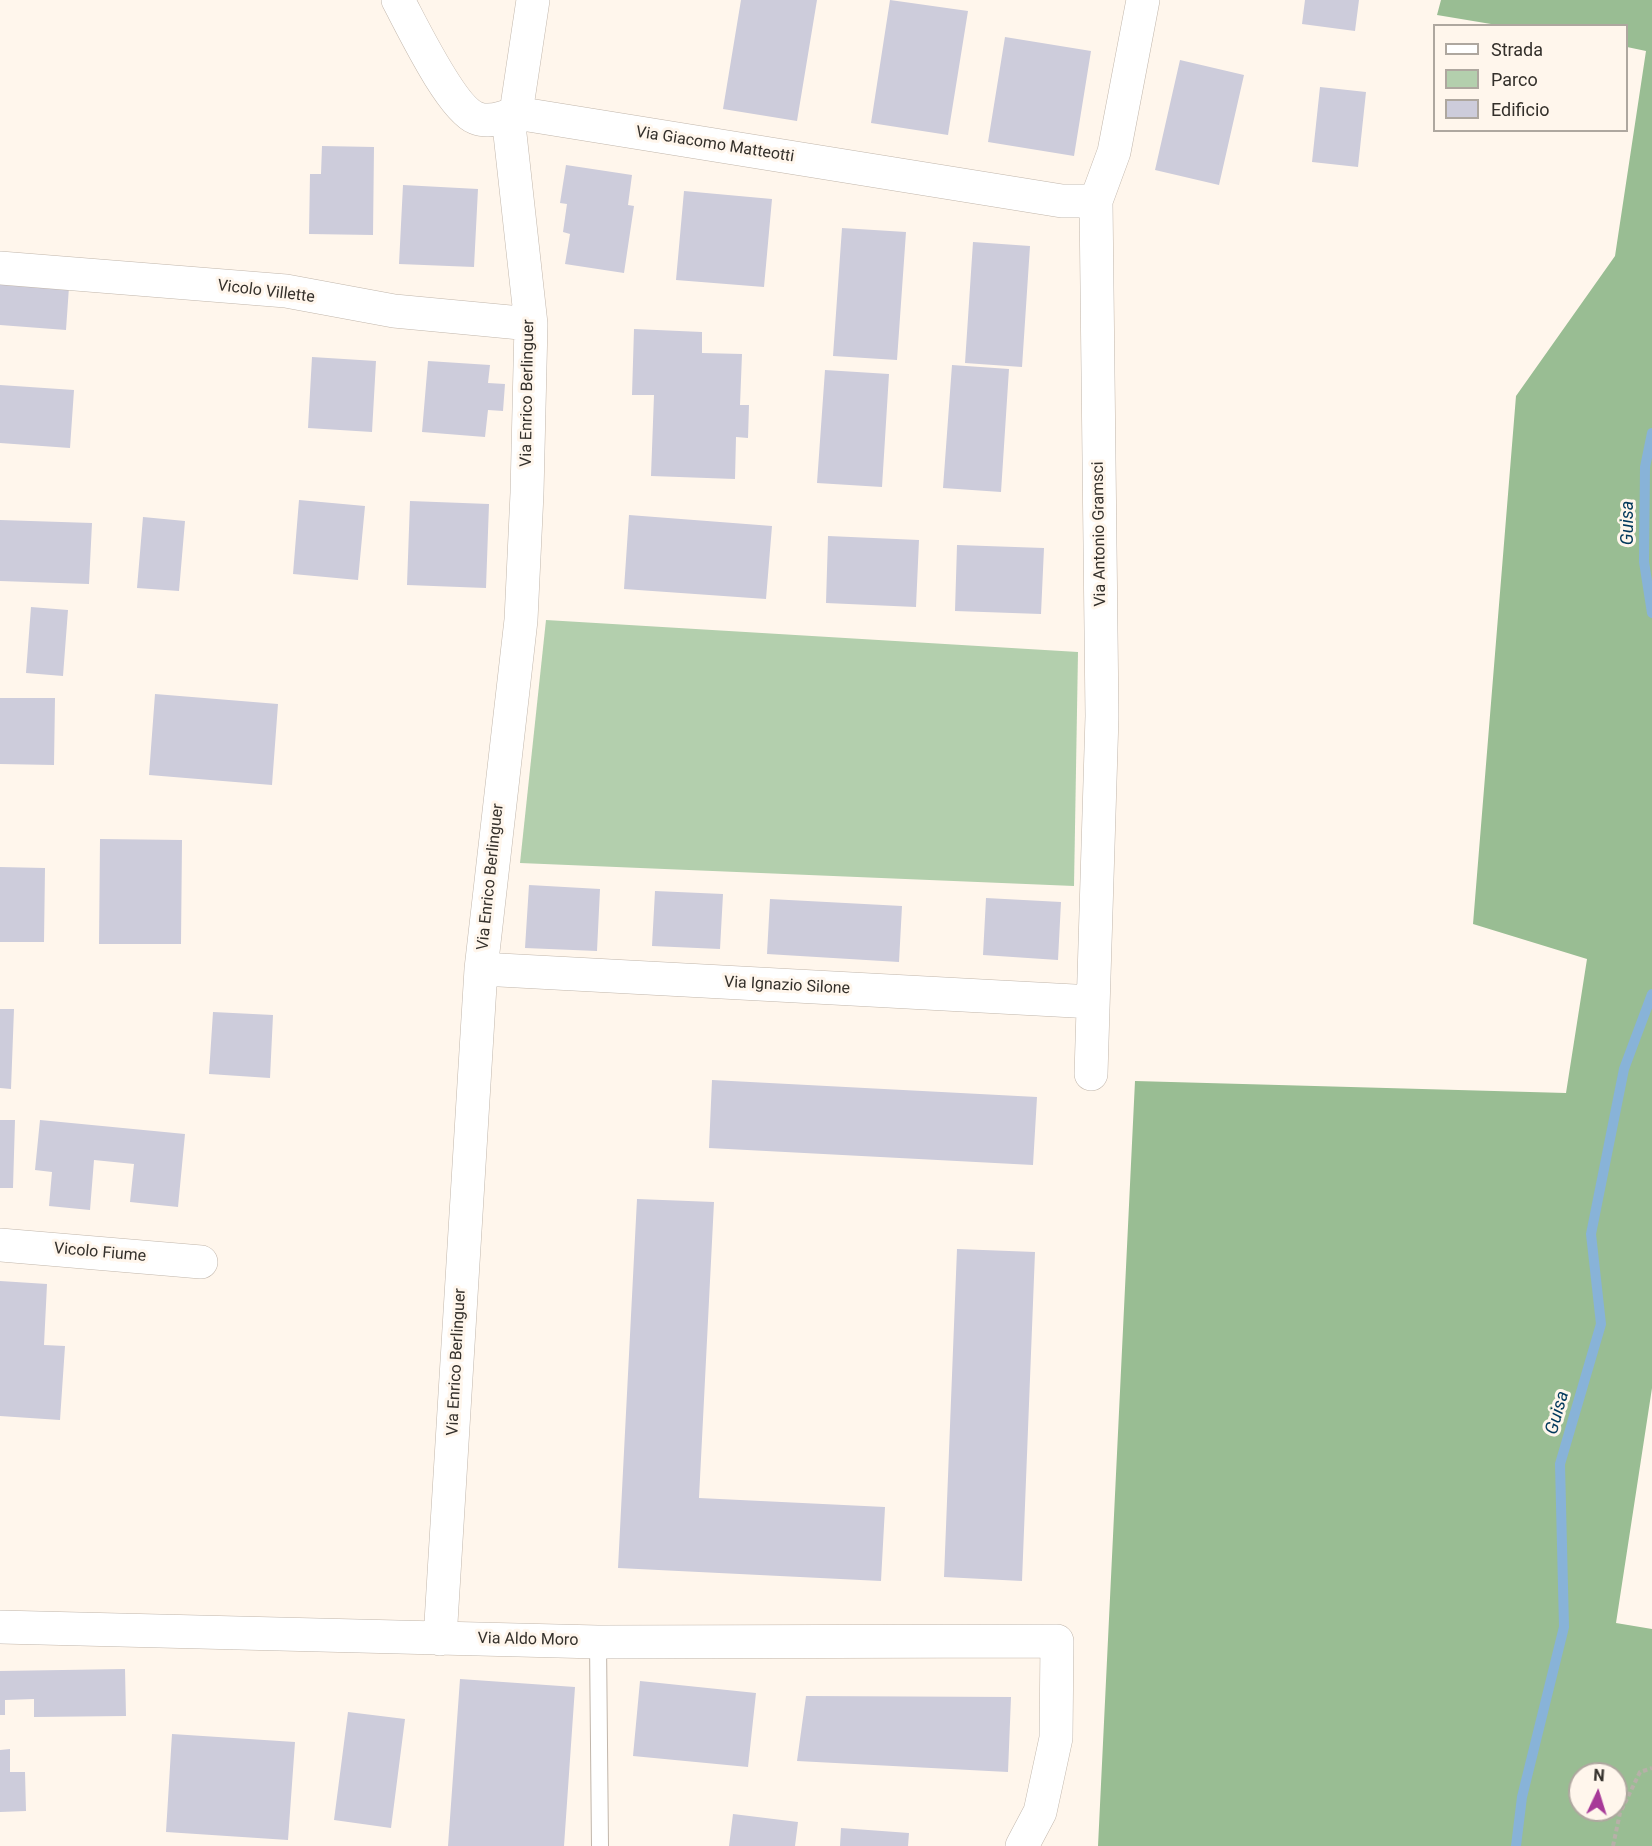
<!DOCTYPE html>
<style>
body{margin:0}
#map{position:relative;width:1652px;height:1846px;overflow:hidden;background:#fff6ec;font-family:Roboto,sans-serif}
canvas{display:block}
.legend{position:absolute;left:1433px;top:24px;width:195px;height:108px;box-sizing:border-box;background:#fff6ec;border:2px solid #aea79f;margin:0;padding:8px 10px;list-style:none;font-size:18px;color:#34302b}
.legend li{display:flex;align-items:center;gap:12px;height:30px}
.legend b{width:30px;border:2px solid #aea79f}
.north{position:absolute;left:1568px;top:1762px;width:60px;height:60px;box-sizing:border-box;background:#fff6ec;border:2px solid #aea79f;border-radius:50%;rotate:4deg;font-size:16px;font-weight:700;line-height:24px;text-align:center;color:#34302b}
.north::after{content:'';display:block;margin:auto;width:21px;height:27px;background:#a73998;clip-path:polygon(50% 0,100% 100%,50% 72%,0 100%)}
</style>
<div id="map">
<canvas width="1652" height="1846"></canvas>
<ul class="legend">
<li><b style="height:8px;background:#fff"></b>Strada</li>
<li><b style="height:16px;background:#b3cfad"></b>Parco</li>
<li><b style="height:16px;background:#cdccdb"></b>Edificio</li>
</ul>
<div class="north">N</div>
</div>
<script>
const ctx = document.querySelector('canvas').getContext('2d');
ctx.lineJoin = 'round';
function fill(path, color) {
  ctx.fillStyle = color;
  ctx.fill(path, 'evenodd');
}
function stroke(path, color, width, dash) {
  ctx.strokeStyle = color;
  ctx.lineWidth = width;
  ctx.lineCap = dash ? 'butt' : 'round';
  ctx.setLineDash(dash || []);
  ctx.stroke(path);
}
function write(font, color, halo, rows, align = 'center') {
  ctx.font = font + ' Roboto,sans-serif';
  ctx.lineWidth = 6;
  ctx.setLineDash([]);
  ctx.textBaseline = 'middle';
  ctx.strokeStyle = halo;
  ctx.fillStyle = color;
  for (const [text, x, y, turn = 0] of rows) {
    ctx.save();
    ctx.translate(x, y);
    ctx.rotate((+turn || 0) * Math.PI / 180);
    ctx.textAlign = isNaN(turn) ? turn : align;
    if (halo) ctx.strokeText(text, 0, 0);
    ctx.fillText(text, 0, 0);
    ctx.restore();
  }
}
const green = new Path2D(`
 M546,620L1078,652L1074,886L520,863Z`);
const forest = new Path2D(`
 M1441,0H1652V1388L1616,1623L1652,1629V1846H1098L1135,1081L1566,1093L1587,959L1473,924L1516,396L1615,256L1646,51L1627,47L1626,26L1497,25L1437,15ZM1580,1774H1616V1810H1580Z`);
const stream = new Path2D(`
 M1652,433L1645,467L1644,562L1652,613
 M1516,1846L1522,1797L1564,1627L1560,1464L1601,1324L1591,1234L1624,1069L1652,994`);
const building = new Path2D(`
 M741,0H817L797,121L723,109Z
 M890,0L968,11L948,135L871,123Z
 M1305,0H1359L1355,31L1302,24Z
 M1005,37L1091,51L1074,156L988,142Z
 M1180,60L1244,75L1219,185L1155,170Z
 M1320,87L1366,92L1358,167L1312,162Z
 M322,146L374,147L373,235L309,234L310,174H321Z
 M566,165L632,175L628,205L634,206L624,273L565,264L570,234L563,232L567,204L560,203Z
 M403,185L478,189L474,267L399,264Z
 M684,191L772,199L764,287L676,280Z
 M842,228L906,232L897,360L833,356Z
 M973,242L1030,246L1022,367L965,363Z
 M0,283L69,287L66,330L0,325Z
 M634,329L702,332V353L742,354L740,405H749L748,438L736,437L735,479L651,476L654,395H632Z
 M312,357L376,361L372,432L308,428Z
 M428,361L490,365L488,383L505,384L503,411L488,410L485,437L422,432Z
 M952,365L1009,369L1001,492L943,488Z
 M825,370L889,374L882,487L817,483Z
 M0,385L74,390L70,448L0,443Z
 M299,500L365,506L358,580L293,574Z
 M410,501L489,504L486,588L407,585Z
 M629,515L772,526L766,599L624,589Z
 M143,517L185,521L179,591L137,588Z
 M0,520L92,523L89,584L0,581Z
 M828,536L919,540L916,607L826,603Z
 M957,545L1044,548L1041,614L955,611Z
 M31,607L68,610L63,676L26,673Z
 M155,694L278,704L272,785L149,775Z
 M0,698H55L54,765L0,764Z
 M100,839L182,840L181,944H99Z
 M0,867L45,868L44,942H0Z
 M529,885L600,889L597,951L525,948Z
 M655,891L723,894L720,949L652,946Z
 M986,898L1061,902L1058,960L983,955Z
 M770,899L902,906L899,962L767,954Z
 M0,1009H14L11,1089L0,1088Z
 M213,1012L273,1015L270,1078L209,1074Z
 M712,1080L1037,1097L1033,1165L709,1148Z
 M0,1120H15L13,1188H0Z
 M40,1120L185,1134L178,1207L130,1202L134,1164L94,1160L90,1210L49,1206L52,1172L35,1170Z
 M637,1199L714,1202L699,1498L885,1507L881,1581L618,1568Z
 M957,1249L1035,1252L1022,1581L944,1577Z
 M0,1281L47,1284L44,1345L65,1346L60,1420L0,1416Z
 M125,1669L126,1716L34,1717V1699L5,1700V1715H0V1671Z
 M460,1679L575,1687L564,1846H448Z
 M640,1681L756,1693L748,1767L633,1756Z
 M806,1696L1011,1697L1008,1772L797,1761Z
 M348,1712L405,1719L391,1828L334,1820Z
 M172,1734L295,1742L288,1840L166,1832Z
 M10,1749V1772H25L26,1811L0,1812V1750Z
 M733,1814L798,1822L795,1846H729Z
 M841,1828L909,1833L908,1846H840Z`);
const path = new Path2D(`
 M1613,1846L1620,1813L1640,1772L1652,1768`);
const lane = new Path2D(`
 M598,1642L600,1846`);
const street = new Path2D(`
 M398,0C412,26 451,108 476,118C489,123 504,118 516,113L1062,201H1096
 M516,113L533,0
 M0,268L286,291L394,311L531,324
 M481,969L1093,1002
 M1091,1074L1102,716L1096,201L1114,152L1143,0
 M0,1245L201,1262
 M0,1627L598,1642L1057,1641L1056,1738L1040,1812L1022,1846
 M440,1639L481,969L521,620L527,493L531,324L508,116`);
const streetNames = [
 ["Via Giacomo Matteotti",715,145,9],
 ["Vicolo Villette",266,292,7],
 ["Via Enrico Berlinguer",528,393,-89],
 ["Via Antonio Gramsci",1100,534,-91],
 ["Via Enrico Berlinguer",491,877,-84],
 ["Via Ignazio Silone",787,986,3],
 ["Vicolo Fiume",100,1253,5],
 ["Via Enrico Berlinguer",457,1362,-87],
 ["Via Aldo Moro",528,1640,1]
];
const waterNames = [
 ["Guisa",1628,523,-90],
 ["Guisa",1558,1413,-74]
];
fill(green, '#b3cfad');
fill(forest, '#99bd93');
stroke(stream, '#88b3d8', 10);
fill(building, '#cdccdb');
stroke(lane, '#c1b6ab', 18);
stroke(street, '#c1b6ab', 34);
stroke(path, '#b7b0a8', 4, [4.5, 3]);
stroke(lane, '#fff', 16);
stroke(street, '#fff', 33);
write('16px', '#34302b', '#fff6ec', streetNames);
write('italic 18px', '#02395c', '#fff6ec', waterNames);
</script>
